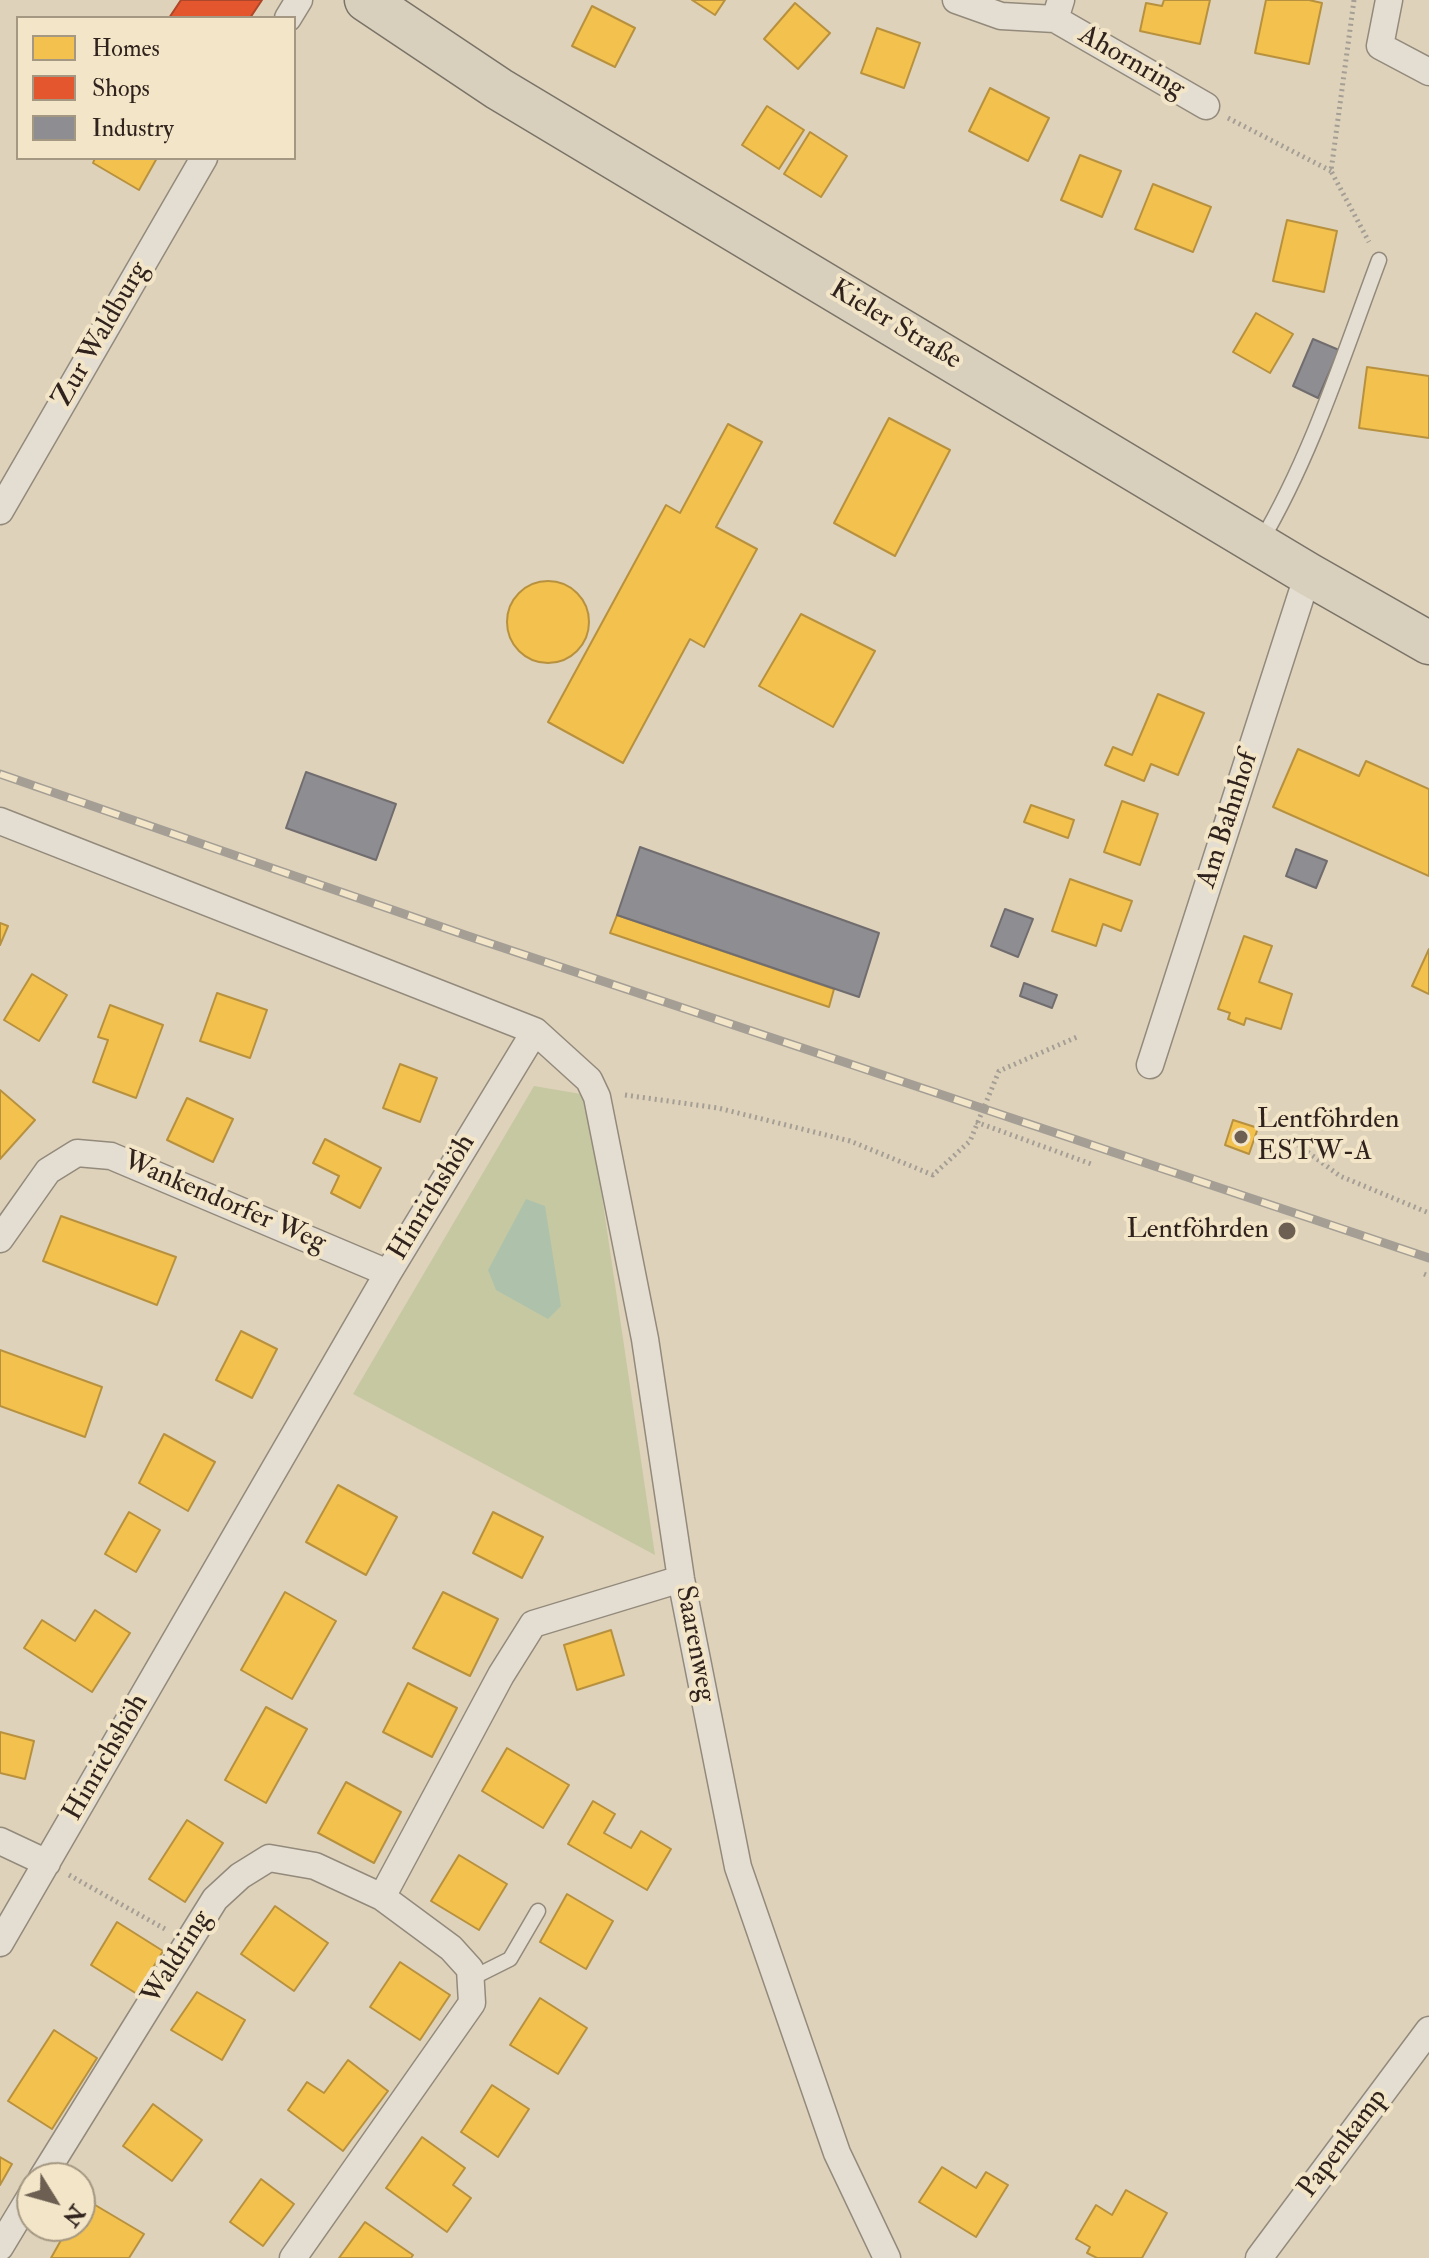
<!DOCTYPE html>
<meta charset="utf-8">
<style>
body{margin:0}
#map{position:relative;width:1429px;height:2258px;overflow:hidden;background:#ded2ba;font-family:"IM FELL Double Pica",serif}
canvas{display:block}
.legend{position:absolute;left:16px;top:16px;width:280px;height:144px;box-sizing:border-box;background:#f3e6c8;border:2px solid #a59883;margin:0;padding:10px 14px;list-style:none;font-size:24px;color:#30221c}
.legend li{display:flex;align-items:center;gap:16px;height:40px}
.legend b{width:40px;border:2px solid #a59883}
.north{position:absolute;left:16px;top:2162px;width:80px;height:80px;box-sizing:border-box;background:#f3e6c8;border:2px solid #a59883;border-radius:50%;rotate:127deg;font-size:22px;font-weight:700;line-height:32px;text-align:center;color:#30221c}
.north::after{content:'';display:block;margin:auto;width:28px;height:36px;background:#6d6053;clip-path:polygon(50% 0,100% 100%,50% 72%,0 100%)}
</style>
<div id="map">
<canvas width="1429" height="2258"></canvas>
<ul class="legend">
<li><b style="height:22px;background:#f2c14e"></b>Homes</li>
<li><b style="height:22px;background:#e4572e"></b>Shops</li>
<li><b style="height:22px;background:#8d8d92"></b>Industry</li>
</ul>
<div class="north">N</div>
</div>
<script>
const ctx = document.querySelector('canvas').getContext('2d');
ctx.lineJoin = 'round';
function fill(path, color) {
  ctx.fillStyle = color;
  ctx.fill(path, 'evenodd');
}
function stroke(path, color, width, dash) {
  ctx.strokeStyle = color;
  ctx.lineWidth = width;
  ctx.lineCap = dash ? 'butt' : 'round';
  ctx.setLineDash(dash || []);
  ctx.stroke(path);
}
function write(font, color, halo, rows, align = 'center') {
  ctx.font = font + ' "IM FELL Double Pica",serif';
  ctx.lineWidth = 8;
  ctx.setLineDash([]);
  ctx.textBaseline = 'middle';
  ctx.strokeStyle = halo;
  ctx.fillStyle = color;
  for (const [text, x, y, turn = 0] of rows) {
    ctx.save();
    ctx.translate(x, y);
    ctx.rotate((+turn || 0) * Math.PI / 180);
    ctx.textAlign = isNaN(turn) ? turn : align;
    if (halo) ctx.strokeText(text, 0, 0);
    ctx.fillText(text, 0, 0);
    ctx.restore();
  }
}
const green = new Path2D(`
 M534,1086L587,1095L655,1555L353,1394Z`);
const water = new Path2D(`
 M526,1199L545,1206L561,1306L548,1319L496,1290L488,1270Z`);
const homes = new Path2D(`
 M692,0H725L715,15Z
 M1164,0H1210L1200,44L1140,31L1146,3L1162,6Z
 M1266,0H1309L1322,3L1309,64L1255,53Z
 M795,3L830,33L798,69L764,39Z
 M592,6L635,28L615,67L572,46Z
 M877,28L920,43L904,88L861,73Z
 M990,88L1049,118L1028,161L969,131Z
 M767,106L804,130L779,169L742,145Z
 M810,132L847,156L821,197L784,174Z
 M1080,155L1121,171L1102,217L1061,200Z
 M95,158H157L139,190L93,163Z
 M1153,184L1211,207L1193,252L1135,229Z
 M1287,220L1337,231L1324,292L1273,281Z
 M1256,313L1293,334L1270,373L1233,352Z
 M1367,367L1429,376V438L1359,428Z
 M889,418L950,450L895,556L834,523Z
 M728,424L762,442L716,527L757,549L704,647L690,639L623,763L548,722L666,505L680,513Z
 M507 622a41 41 0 1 1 82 0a41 41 0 1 1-82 0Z
 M801,614L875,651L833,727L759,686Z
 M1158,694L1204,713L1178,775L1151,764L1144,781L1105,765L1113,747L1132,755Z
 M1298,749L1359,776L1366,761L1429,789V876L1273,807Z
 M1122,801L1158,814L1140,865L1104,852Z
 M1031,805L1074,820L1068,838L1024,822Z
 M1070,879L1132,901L1121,931L1103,924L1096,946L1052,931Z
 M617,915L834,989L829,1007L610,933Z
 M0,923L8,926L0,945Z
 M1244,936L1272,946L1259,982L1292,994L1281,1029L1246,1018L1244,1025L1228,1019L1230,1013L1218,1009Z
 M1429,949V994L1412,986Z
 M32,974L67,995L39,1041L4,1020Z
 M217,993L267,1010L250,1058L200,1041Z
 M110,1005L163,1025L136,1098L93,1082L108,1040L98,1037Z
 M400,1064L437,1078L420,1122L383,1108Z
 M0,1090L35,1120L0,1159Z
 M187,1098L233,1119L213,1162L167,1140Z
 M1233,1120L1258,1128L1249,1154L1225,1145Z
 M325,1139L381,1168L360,1208L331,1193L339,1176L313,1163Z
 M61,1216L176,1257L157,1305L43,1261Z
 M241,1331L277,1349L252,1398L216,1380Z
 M0,1350L102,1387L85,1437L0,1406Z
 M164,1434L215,1462L188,1511L139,1483Z
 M338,1485L397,1517L366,1575L306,1542Z
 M129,1512L160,1530L136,1572L105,1554Z
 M493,1512L543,1537L522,1578L473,1553Z
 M285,1592L336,1621L292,1699L241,1670Z
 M443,1592L498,1619L470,1676L413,1648Z
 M95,1610L130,1633L92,1692L24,1648L42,1620L75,1641Z
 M611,1630L624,1675L577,1690L564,1645Z
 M408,1683L457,1708L432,1757L383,1732Z
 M266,1707L307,1729L266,1803L225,1780Z
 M0,1732L34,1741L25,1779L0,1773Z
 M507,1748L569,1785L543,1828L482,1791Z
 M346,1782L401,1812L374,1863L318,1833Z
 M593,1801L615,1814L604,1833L631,1848L641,1831L671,1849L647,1890L568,1844Z
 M187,1820L223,1843L185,1902L149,1879Z
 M459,1855L507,1884L479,1930L431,1901Z
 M567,1894L613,1921L586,1969L540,1942Z
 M275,1906L328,1943L294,1991L241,1954Z
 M117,1922L163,1951L137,1994L91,1965Z
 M400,1962L450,1995L420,2040L370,2007Z
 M197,1992L245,2020L222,2060L171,2030Z
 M540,1998L587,2028L558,2074L510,2045Z
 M54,2030L97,2058L52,2129L8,2101Z
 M348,2060L388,2091L343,2151L288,2110L307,2082L324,2093Z
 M492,2085L529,2109L498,2157L461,2132Z
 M153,2104L202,2140L172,2181L123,2146Z
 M422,2137L465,2168L453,2185L471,2198L447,2232L386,2188Z
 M0,2157L12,2164L0,2185Z
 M942,2167L976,2188L986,2172L1008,2185L976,2237L919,2202Z
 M261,2179L294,2204L263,2246L230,2222Z
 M1126,2190L1167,2213L1142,2258H1097L1087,2253L1090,2247L1076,2239L1096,2205L1112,2215Z
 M85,2199L144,2234L129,2258H51L69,2226H80V2208Z
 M365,2222L413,2255L411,2258H339Z`);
const shops = new Path2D(`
 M181,0H262L250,18H169Z`);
const industry = new Path2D(`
 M1313,339L1339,350L1318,398L1293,386Z
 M306,772L396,804L376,860L286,828Z
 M640,847L879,933L859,997L617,915Z
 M1296,849L1327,861L1316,888L1286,876Z
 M1005,909L1033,919L1018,957L991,946Z
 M1024,983L1057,995L1052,1008L1020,996Z`);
const path = new Path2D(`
 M1354,0L1331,171L1369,242
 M1228,118L1331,171
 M625,1095L718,1108L850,1141L933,1175L970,1141L999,1071L1077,1037
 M976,1122L1094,1165
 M1298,1145L1340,1176L1429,1213
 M1424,1274L1429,1276
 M69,1875L165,1929`);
const lane = new Path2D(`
 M1260,543C1312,455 1343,356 1379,260
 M470,1979L510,1959L538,1911`);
const street = new Path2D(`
 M956,0L1001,16L1055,19L1061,0
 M1389,0L1380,46L1429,72
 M288,18L299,0
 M1055,19L1206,106
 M0,511L204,158
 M0,821L535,1031L589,1080L597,1097L645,1339L681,1579L738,1867L837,2153L887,2258
 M1150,1065L1308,574
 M0,1239L48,1171L77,1153L111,1156L388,1273
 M0,1841L47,1863
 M382,1897L501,1675L533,1624L681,1579
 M0,1943L388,1273L535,1031
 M42,2178L215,1899L240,1876L269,1858L315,1866L382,1897L451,1948L470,1969L472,2003L293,2258
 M0,2247L32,2194
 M1259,2258L1429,2030`);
const primary = new Path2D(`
 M366,0L499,89L1308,574L1429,643`);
const rail = new Path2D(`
 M0,774L465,935L1429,1258`);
const markers = [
 [1241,1137,8,"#6d6053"],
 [1287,1231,10,"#6d6053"]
];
const streetNames = [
 ["Ahornring",1131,63,30],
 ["Kieler Straße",895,326,31],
 ["Zur Waldburg",102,335,-60],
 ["Am Bahnhof",1229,820,-72],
 ["Hinrichshöh",433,1198,-59],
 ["Wankendorfer Weg",224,1203,23],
 ["Saarenweg",694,1644,79],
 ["Hinrichshöh",107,1758,-60],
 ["Waldring",178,1958,-58],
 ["Papenkamp",1344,2144,-53]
];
const poiNames = [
 ["Lentföhrden",1257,1121],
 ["ESTW-A",1257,1153],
 ["Lentföhrden",1269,1231,"right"]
];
fill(green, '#c6c8a2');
fill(water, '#aec2ab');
fill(homes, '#f2c14e');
stroke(homes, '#b8913f', 2);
fill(shops, '#e4572e');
stroke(shops, '#ae4729', 2);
fill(industry, '#8d8d92');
stroke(industry, '#716d6f', 2);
stroke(lane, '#938a7c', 17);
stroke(street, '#938a7c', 29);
stroke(primary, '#7a7367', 45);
stroke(path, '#a49e95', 5, [2, 4]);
stroke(lane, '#e4ded2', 14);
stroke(street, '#e4ded2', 26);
stroke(primary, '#d8cfbd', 42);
stroke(rail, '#a49e95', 9);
stroke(rail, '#f3e6c8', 6, [18]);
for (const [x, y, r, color] of markers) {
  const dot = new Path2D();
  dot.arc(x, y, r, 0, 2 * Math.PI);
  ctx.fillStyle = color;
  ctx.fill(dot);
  stroke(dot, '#f3e6c8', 3);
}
write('28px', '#30221c', '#f3e6c8', streetNames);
write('28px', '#30221c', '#f3e6c8', poiNames, 'left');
</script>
